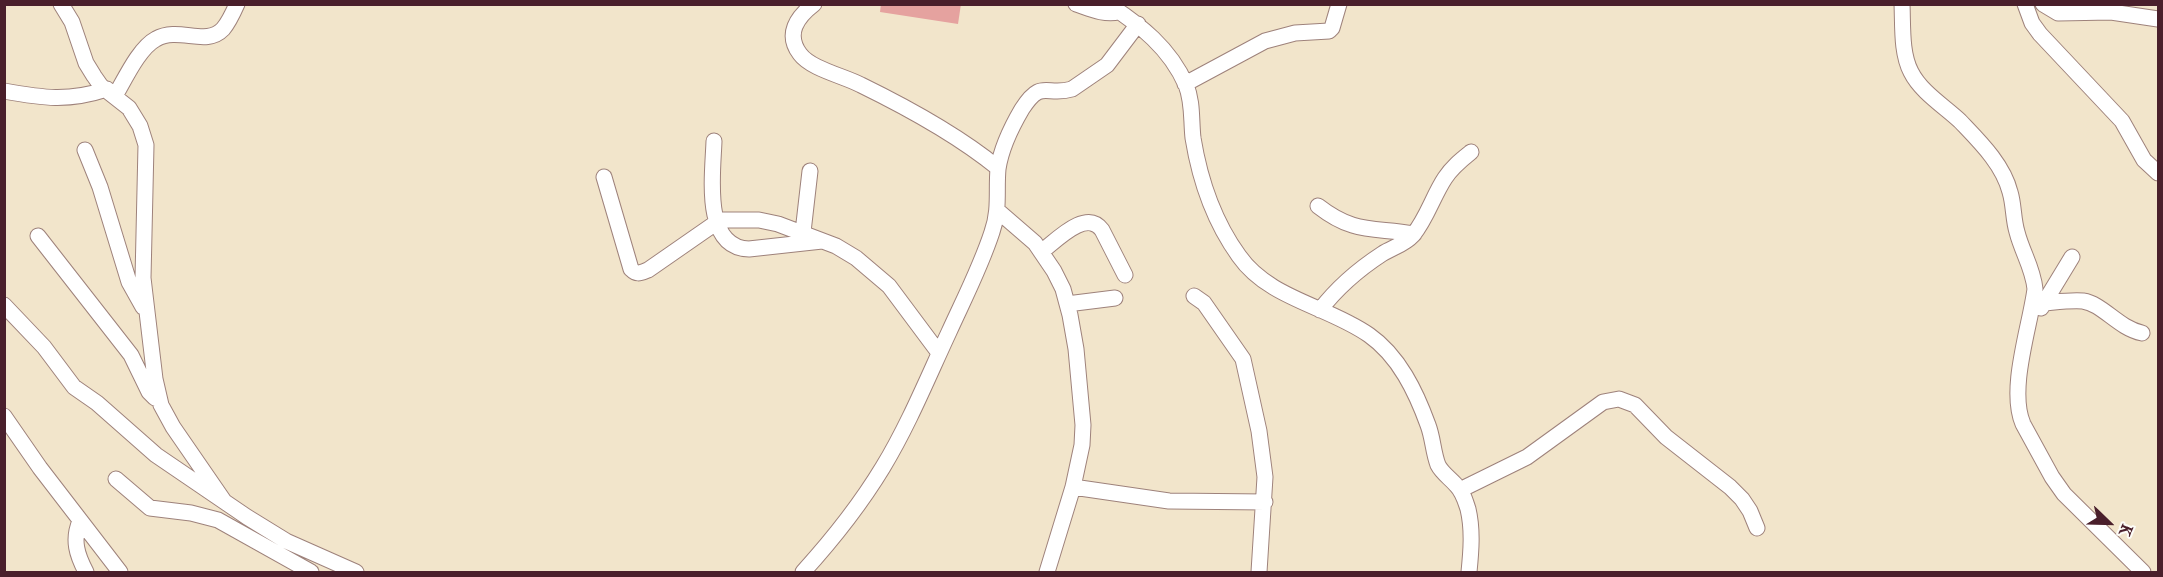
<!DOCTYPE html>
<style>
body{margin:0}
#map{position:relative;width:2163px;height:577px;overflow:hidden;background:#f2e5cb;font-family:"IM FELL Great Primer",serif}
canvas{display:block}
.frame{position:absolute;inset:0;border:6px solid #4a1f2b;pointer-events:none}
.north{position:absolute;left:2079px;top:493px;width:60px;height:60px;-webkit-text-stroke:4px #fdfcf7;paint-order:stroke;rotate:113deg;font-size:16px;font-weight:700;line-height:24px;text-align:center;color:#4a1f2b}
.north::after{content:'';display:block;margin:auto;width:21px;height:27px;background:#4a1f2b;clip-path:polygon(50% 0,100% 100%,50% 72%,0 100%)}
</style>
<div id="map">
<canvas width="2163" height="577"></canvas>
<div class="frame"></div>
<div class="north">K</div>
</div>
<script>
const ctx = document.querySelector('canvas').getContext('2d');
ctx.lineJoin = 'round';
function fill(path, color) {
  ctx.fillStyle = color;
  ctx.fill(path, 'evenodd');
}
function stroke(path, color, width, dash) {
  ctx.strokeStyle = color;
  ctx.lineWidth = width;
  ctx.lineCap = dash ? 'butt' : 'round';
  ctx.setLineDash(dash || []);
  ctx.stroke(path);
}
const building = new Path2D(`
 M881,4H961L958,24L880,12Z`);
const minor = new Path2D(`
 M61,4L72,22L86,63L94,76L101,86L129,108L140,126L146,145L143,278L155,379L161,405L173,427L224,501
 M814,4C797,17 785,34 800,54C811,69 844,76 861,85C906,107 959,136 998,168
 M1076,4C1091,9 1103,15 1119,12
 M1108,4C1140,25 1170,48 1186,85C1193,102 1191,120 1193,138C1200,181 1213,220 1239,256C1269,299 1328,306 1369,335C1399,356 1416,392 1428,425C1433,438 1433,452 1438,465C1442,473 1450,478 1456,485C1463,492 1465,500 1468,509C1473,530 1471,552 1469,572
 M1902,4C1903,26 1901,53 1911,72C1921,92 1944,106 1960,121C1979,141 2003,164 2010,192C2014,205 2013,219 2017,232C2022,252 2033,268 2035,289C2030,327 2008,389 2023,424L2052,477L2064,494L2143,572
 M2025,4L2032,23L2040,34L2122,121L2144,160L2158,173
 M2043,4L2058,13L2111,12L2158,19
 M1185,84L1265,41L1295,33L1329,31L1332,28L1339,4
 M4,91C43,98 68,102 107,89
 M115,96C125,79 139,48 156,39C179,26 206,47 223,29C229,22 233,13 237,4
 M714,141C713,173 702,248 749,249L822,241
 M85,150L100,187L129,282L143,307
 M604,177L631,269C637,275 640,273 648,270L720,220H759L778,224L836,246L856,258L889,286L939,353
 M1318,206C1354,234 1372,227 1414,234
 M998,211L1035,243L1054,271L1063,289L1070,315L1076,349L1083,425L1082,445L1073,487L1047,572
 M803,232L810,171
 M38,236L131,355L149,392L155,398
 M1041,252C1056,241 1086,208 1102,230L1125,275
 M1194,296L1204,303L1243,359L1259,431L1265,477L1259,572
 M2044,303C2056,302 2071,300 2083,301C2103,304 2118,328 2142,333
 M1067,304L1115,298
 M4,305L44,347L74,387L97,403L156,455L247,517L286,541L356,572
 M2041,308L2072,257
 M1320,310C1337,288 1359,269 1382,254C1393,247 1404,245 1413,235C1427,218 1433,196 1445,178C1452,167 1461,160 1471,152
 M4,416L40,468L120,572
 M116,479L150,508L191,513L218,520L311,572
 M1073,487L1169,501L1265,502
 M1460,490L1527,457L1603,402L1619,399L1635,405L1666,437L1730,487L1742,499L1750,511L1757,528
 M80,521C72,540 77,555 86,572
 M803,572C833,539 860,505 883,467C909,424 928,377 949,332C964,299 981,266 992,232C1000,210 996,190 998,169C1001,149 1012,126 1022,109C1042,78 1046,97 1072,89L1107,65L1138,24`);
fill(building, '#e5a29f');
stroke(minor, '#9e827b', 17);
stroke(minor, '#fff', 15);
</script>
